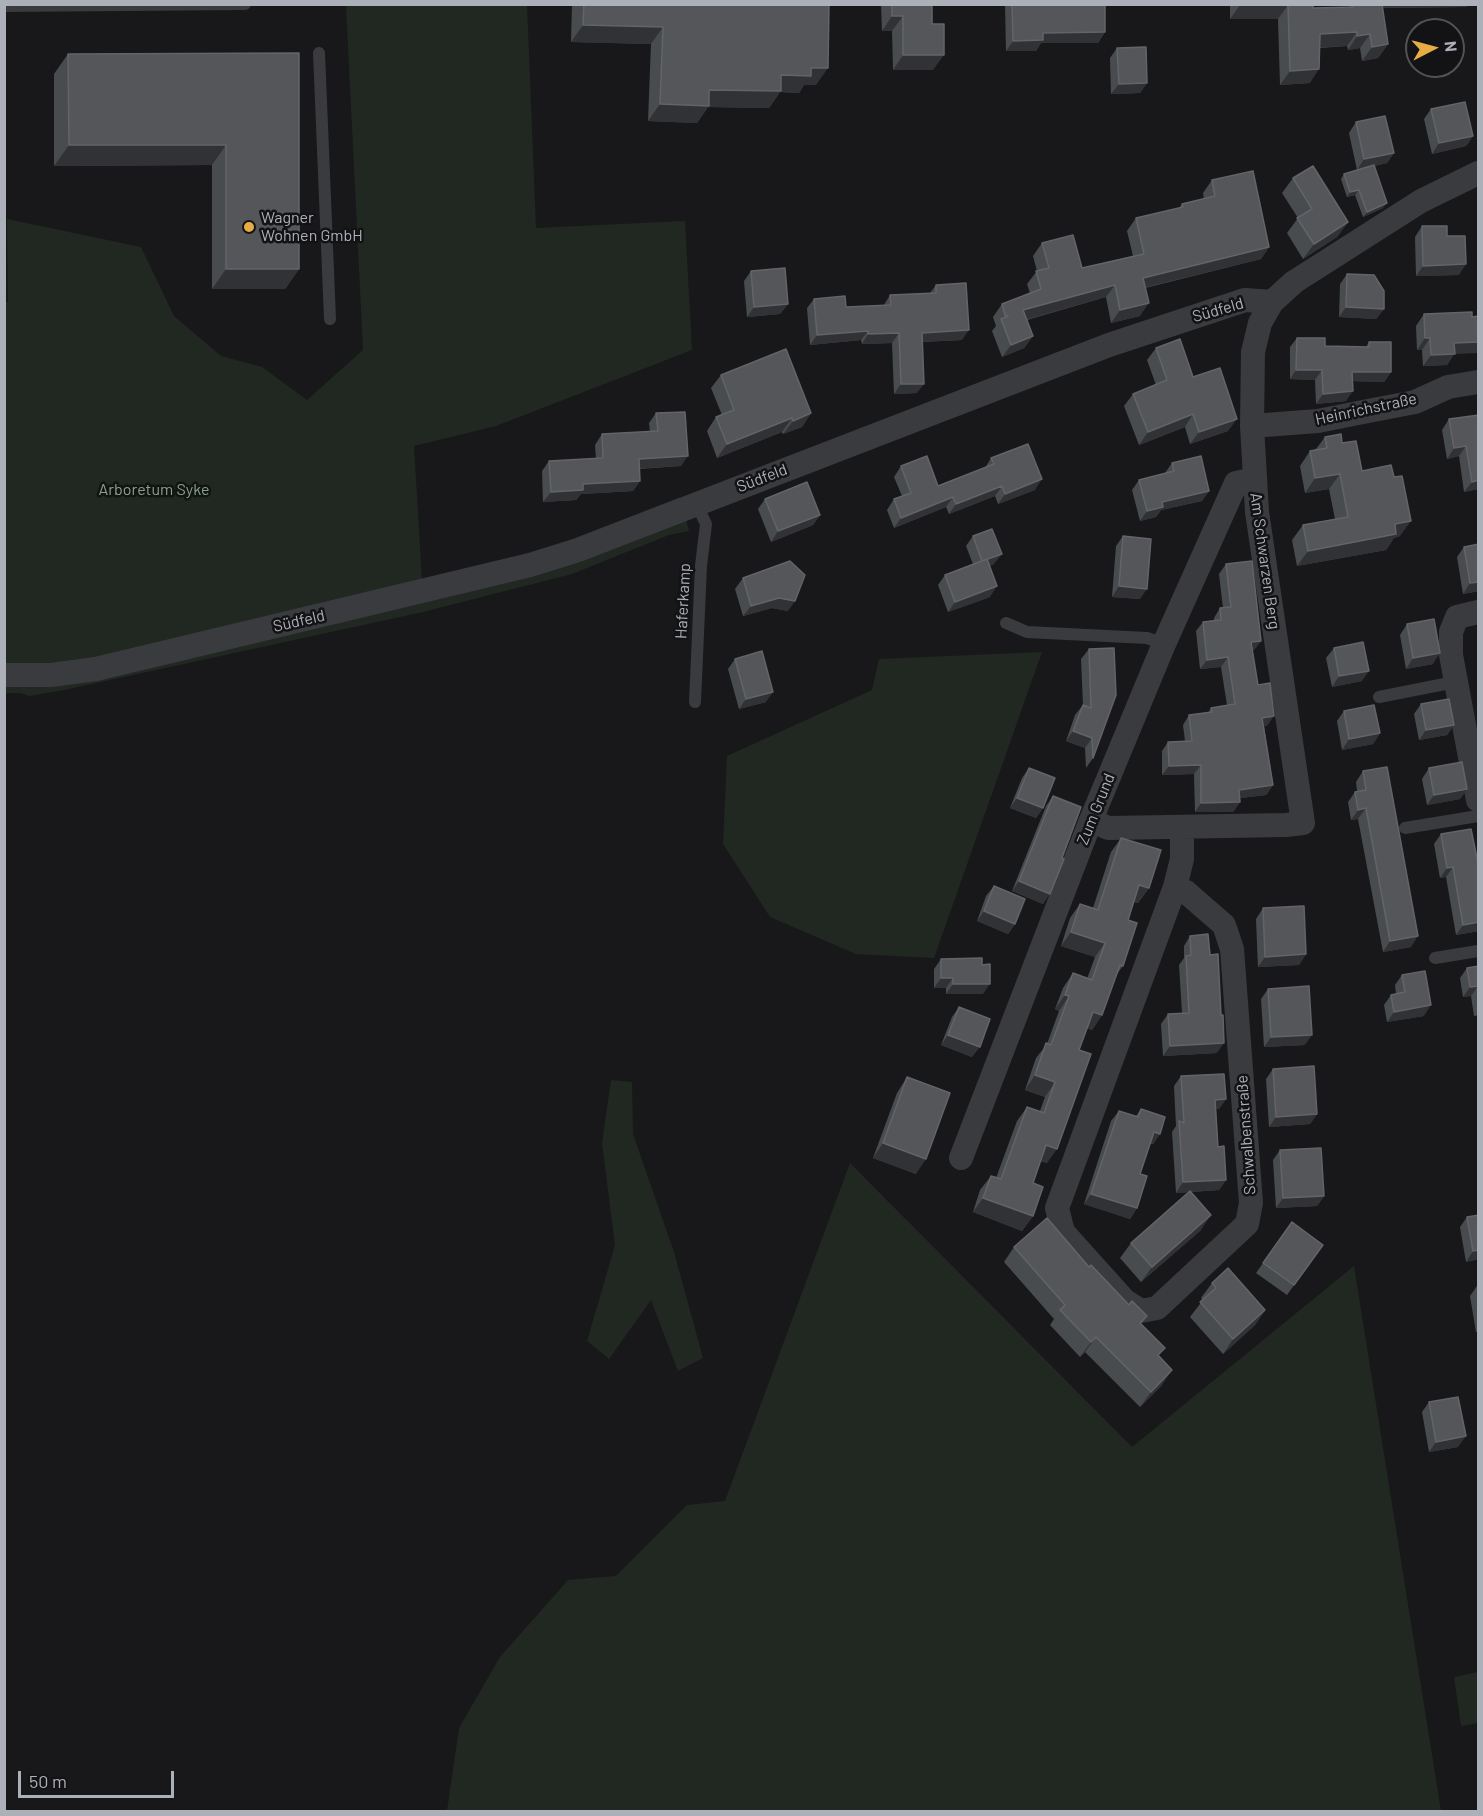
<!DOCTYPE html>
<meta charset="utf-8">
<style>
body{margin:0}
#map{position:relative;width:1483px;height:1816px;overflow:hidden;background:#18181a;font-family:Barlow,sans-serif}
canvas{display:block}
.frame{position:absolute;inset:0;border:6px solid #acb0b9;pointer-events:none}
.north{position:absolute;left:1405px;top:18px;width:60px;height:60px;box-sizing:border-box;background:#131315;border:2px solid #505257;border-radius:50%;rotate:84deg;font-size:16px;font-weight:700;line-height:24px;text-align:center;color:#acb0b9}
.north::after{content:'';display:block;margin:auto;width:21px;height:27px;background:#e6ad44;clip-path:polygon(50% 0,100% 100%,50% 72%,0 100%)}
.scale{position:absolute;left:18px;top:1771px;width:156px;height:27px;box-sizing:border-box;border:3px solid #acb0b9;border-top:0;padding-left:8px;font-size:18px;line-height:21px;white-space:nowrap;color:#acb0b9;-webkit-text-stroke:4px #131315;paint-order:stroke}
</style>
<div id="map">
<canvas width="1483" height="1816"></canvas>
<div class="frame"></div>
<div class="north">N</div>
<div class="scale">50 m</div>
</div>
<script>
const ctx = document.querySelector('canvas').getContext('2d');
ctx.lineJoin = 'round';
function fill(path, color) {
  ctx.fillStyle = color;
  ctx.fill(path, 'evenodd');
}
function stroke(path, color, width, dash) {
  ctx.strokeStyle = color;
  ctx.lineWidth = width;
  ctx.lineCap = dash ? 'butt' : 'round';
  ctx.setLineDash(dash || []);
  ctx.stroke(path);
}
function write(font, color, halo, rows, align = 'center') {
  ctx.font = font + ' Barlow,sans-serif';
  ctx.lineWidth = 5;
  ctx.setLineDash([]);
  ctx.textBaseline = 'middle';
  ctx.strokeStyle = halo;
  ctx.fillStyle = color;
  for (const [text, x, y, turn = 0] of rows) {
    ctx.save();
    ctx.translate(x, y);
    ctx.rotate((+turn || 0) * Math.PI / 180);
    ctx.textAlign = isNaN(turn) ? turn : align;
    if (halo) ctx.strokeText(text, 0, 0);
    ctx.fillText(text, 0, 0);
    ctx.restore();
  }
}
const green = new Path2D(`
 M346,5H527L536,228L685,221L692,350L496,426L414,446L422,580L537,553L680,497L689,531L669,535L572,574L423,612L64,690L29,696L21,693H5L4,302H8L7,219L141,247L174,316L221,356L262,367L307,400L363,350Z
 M1042,652L934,958L856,954L770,917L723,844L727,756L872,690L879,659Z
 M611,1080L632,1082L633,1134L674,1252L703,1358L678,1371L651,1300L609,1359L587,1341L615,1245L602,1143Z
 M850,1163L1132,1447L1354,1266L1441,1811H447L459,1728L500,1657L568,1580L616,1576L687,1505L725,1501Z
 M1478,1672V1723L1461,1726L1454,1677Z`);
const lane = new Path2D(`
 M4,6L245,4
 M319,53L330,319
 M1006,623L1027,632L1147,638L1164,644
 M1379,697L1455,682
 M695,702L701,566L706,524L696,503
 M1405,828L1478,816
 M1435,958L1478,951`);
const street = new Path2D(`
 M1252,426L1318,421L1363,412L1415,402L1448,387L1478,382
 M1478,612L1457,617L1451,632V655L1478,800
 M4,675H51L96,669L530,565L578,550L1109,345L1245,300L1272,302
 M1091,820L1108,828L1286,825L1303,823L1257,512L1252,426L1253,352L1260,323L1272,302L1294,282L1421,201L1478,173
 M1175,887L1186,892L1224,925L1232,949L1251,1203L1247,1224L1157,1308L1141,1311L1125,1301L1063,1232L1057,1208L1175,887L1182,859V827
 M961,1158L1091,820L1164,644L1236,483L1255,479`);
const wall = new Path2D(`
 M572,4H829L816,85H804L799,93L780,92L769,108L708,107L697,123L648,121L651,44L571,42Z
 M881,4H932L933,70H893L892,31H882Z
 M1005,4H1105V32L1098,43H1041L1036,51H1006Z
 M1230,4H1313V8L1349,7L1351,4H1468L1467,7L1382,8L1388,44L1378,58L1362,61L1360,48L1348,50L1347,46L1320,48L1310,83L1280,85L1278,19H1230Z
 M1117,48L1147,83L1140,93L1111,94L1110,58Z
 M299,53V269L285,289H212V165L54,166V74L68,54Z
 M1431,109L1473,136L1466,146L1432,154L1424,119Z
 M1356,122L1394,153L1387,163L1374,166L1383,208L1363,217L1355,195L1347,197L1341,179L1344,174L1357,170L1349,133Z
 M1293,178L1348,222L1337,237L1303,259L1287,233L1298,218L1282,193Z
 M1212,180L1269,247L1261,259L1145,288L1140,316L1111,323L1106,297L1027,320L1033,336L1024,348L1002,357L992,331L996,326L993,317L1002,304L1030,293L1027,284L1037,271L1033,256L1042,243L1082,268L1133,256L1127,231L1136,218L1179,208L1182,204L1204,199L1203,193Z
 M1422,226L1447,236L1459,275L1416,276L1415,237Z
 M751,271L788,304L780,314L747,317L744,281Z
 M1347,274L1384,309L1376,319L1339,317L1340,284Z
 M936,285L962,340L922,342L917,393L894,394L892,343L862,344L861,340L810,345L807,308L814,299L846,307L884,305L890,295L930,293Z
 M1424,314L1472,317L1454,354L1447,365L1423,366L1422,350H1417L1416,326Z
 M1297,338L1325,346L1366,347L1369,342L1391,372L1384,382L1352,381L1346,401L1316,404L1315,380L1290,379V347Z
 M1156,348L1193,377L1228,431L1190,444L1185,427L1139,445L1124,406L1133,394L1156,385L1147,360Z
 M721,375L811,413L802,427L783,434L782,432L717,458L707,431L716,417L722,415L711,388Z
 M656,413L681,466L639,469L640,481L633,491L581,494L576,500L543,502L542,471L549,461L596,459L595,445L602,434L650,432L649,423Z
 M1479,415V489L1464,492L1459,456L1447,459L1442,430L1449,419Z
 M1325,437L1342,443L1362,471L1400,536L1394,538L1386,550L1297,566L1292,540L1303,525L1335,519L1329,489L1305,493L1300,466L1310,451L1316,449Z
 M991,458L1035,490L998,504L995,496L949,514L946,507L894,528L887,510L894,499L902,496L894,477L901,466L938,486L985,468Z
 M1172,463L1209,491L1202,501L1161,510L1156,517L1140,521L1132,490L1139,480L1165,473Z
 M765,499L820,515L813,525L771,542L758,509Z
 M973,536L994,564L989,566L990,597L948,612L938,585L945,575L973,564L966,546Z
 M1123,536L1140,599L1112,597L1116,546Z
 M1464,547L1479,591L1463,594L1457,557Z
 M1226,564L1261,641L1254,650H1252L1258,685L1267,726H1264L1273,785L1266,795L1240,798V802L1233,812H1195L1194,774L1162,775V751L1168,742L1185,741L1183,725L1189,715L1208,713L1211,708L1227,705L1221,667L1200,669L1196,631L1203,622L1214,620V618L1220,608H1223L1219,574Z
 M743,578L788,611L772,608L743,616L735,589Z
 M1407,624L1433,664L1406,669L1400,635Z
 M1334,648L1362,681L1332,687L1326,658Z
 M1089,649L1093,758L1086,768L1085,748L1066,741L1075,715L1083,705L1081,659Z
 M735,659L766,702L739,709L728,669Z
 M1421,704L1454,725L1447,735L1419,740L1414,714Z
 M1344,711L1380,733L1373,744L1342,750L1337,721Z
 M1029,768L1043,808L1036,818L1010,808L1022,778Z
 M1429,768L1467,789L1460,799L1427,805L1422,779Z
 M1363,771L1411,947L1383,952L1358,819L1351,820L1348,802L1355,792L1357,791L1356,782Z
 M1053,796L1043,904L1012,891L1046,806Z
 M1441,834L1479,868V931L1456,935L1446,877L1440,878L1434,844Z
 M1121,838L1149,888L1138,903L1134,902L1128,920L1123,966L1116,975L1102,1015L1092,1030L1087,1028L1079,1050L1047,1163L1040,1161L1033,1183V1216L1022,1231L973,1212L980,1190L991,1176L996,1178L1017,1121L1027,1107L1040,1111L1045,1097L1025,1090L1036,1058L1047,1044L1059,1011L1055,1009L1063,988L1073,973L1087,979L1095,957L1061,946L1070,918L1080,904L1093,908L1111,852Z
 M994,886L1015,924L1008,934L977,921L986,896Z
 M1263,908L1306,954L1299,965L1258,967L1256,919Z
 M1190,936L1217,1053L1163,1056L1161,1024L1168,1014L1182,1013L1179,965L1184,958V946Z
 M941,959L983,994H946V988H934V969Z
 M1479,966V1015L1474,1016L1471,996L1463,997L1460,978L1467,968Z
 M1402,975L1424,1016L1387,1022L1384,1005L1391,995L1396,994L1395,985Z
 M1268,989L1305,1045L1264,1047L1261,999Z
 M959,1007L972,1057L941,1045L952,1017Z
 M1273,1069L1317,1114L1310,1124L1269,1127L1266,1079Z
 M1181,1076L1226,1099L1219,1109H1216L1218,1147L1226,1180L1219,1190L1191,1192L1201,1230L1141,1282L1120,1258L1131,1243L1189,1192L1176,1193L1172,1132L1176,1126L1174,1086Z
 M907,1077L916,1174L873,1158L897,1093Z
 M1141,1109L1160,1134L1153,1144H1150L1140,1174L1137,1208L1130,1219L1084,1204L1111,1121L1119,1111L1136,1116Z
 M1280,1150L1324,1196L1317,1206L1276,1208L1273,1160Z
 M1479,1215V1259L1466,1262L1460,1227L1467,1217Z
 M1292,1222L1323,1245L1287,1295L1256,1273Z
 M1014,1247L1089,1267L1129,1305L1147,1316L1141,1324L1162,1385L1140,1407L1085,1352L1080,1357L1050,1325L1054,1319L1004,1262Z
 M1212,1283L1265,1310L1255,1325L1223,1354L1190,1317L1203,1300L1201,1298Z
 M1477,1286H1479V1332H1476L1470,1296Z
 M1429,1402L1458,1447L1429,1452L1422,1412Z`);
const shadedWall = new Path2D(`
 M1358,4H1468L1467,7L1355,8Z
 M1240,5H1288L1278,19H1230Z
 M892,16H903L892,31H882Z
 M583,25L663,27L651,44L571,42Z
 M1105,32L1098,43H1041L1036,51H1006L1013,41L1043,33Z
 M1357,32L1347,46L1310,48L1320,34Z
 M1370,34L1360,48L1348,50L1357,36Z
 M1388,44L1378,58L1362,61L1372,47Z
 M903,55H944L933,70H893Z
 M811,68H828L816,85H804L799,93L780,92L769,108L708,107L697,123L648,121L660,104L709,90L781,75Z
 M1319,69L1310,83L1280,85L1290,71Z
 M1147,83L1140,93L1111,94L1119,84Z
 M1473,136L1466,146L1432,154L1439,143Z
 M69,145H226L212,165L54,166Z
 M1394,153L1387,163L1357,170L1364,159Z
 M1359,190L1355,195L1347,197L1350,192Z
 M1387,203L1383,208L1363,217L1367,212Z
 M1348,222L1337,237L1303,259L1314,244Z
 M1269,247L1261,259L1134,290L1143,278Z
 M1466,264L1459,275L1416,276L1423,266Z
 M226,269H299L285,289H212Z
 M1115,285L1106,297L1014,323L1023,310Z
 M1149,303L1140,316L1111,323L1120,310Z
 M788,304L780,314L747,317L754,307Z
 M1346,307L1384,309L1376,319L1339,317Z
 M969,330L962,340L915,342L922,333Z
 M868,331L861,340L810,345L817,335Z
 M899,333L892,343L862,344L868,334Z
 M1033,336L1024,348L1002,357L1011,345Z
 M1425,338H1430L1422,350H1417Z
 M1479,342V353L1454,354L1447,365L1423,366L1431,355L1454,343Z
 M1296,370H1322L1315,380L1290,379Z
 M1352,372H1391L1384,382L1345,381Z
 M901,384H924L917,393L894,394Z
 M1353,391L1346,401L1316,404L1323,394Z
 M811,413L802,427L783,434L793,421Z
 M1193,414L1185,427L1139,445L1148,432Z
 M792,418L782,432L717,458L727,444Z
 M1237,419L1228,431L1190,444L1199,432Z
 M1466,446L1459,456L1447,459L1454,448Z
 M688,456L681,466L631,469L639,459Z
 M1340,474L1329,489L1305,493L1315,478Z
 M1042,479L1035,490L998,504L1005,494Z
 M1479,480V489L1464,492L1472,482Z
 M640,481L633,491L581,494L576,500L543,502L551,492L583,484Z
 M1002,486L995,496L949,514L956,504Z
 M1209,491L1202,501L1161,510L1156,517L1140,521L1147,511L1162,502Z
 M953,497L946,507L894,528L901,518Z
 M820,515L813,525L771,542L778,531Z
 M1411,521L1400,536L1394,538L1386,550L1297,566L1308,551L1395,524Z
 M1002,554L994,564L975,571L982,561Z
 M1479,582V591L1463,594L1470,583Z
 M997,586L990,597L948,612L955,602Z
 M1119,586L1147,589L1140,599L1112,597Z
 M779,598L795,601L788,611L772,608L743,616L751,606Z
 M1261,641L1254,650L1244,651L1251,642Z
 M1440,653L1433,664L1406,669L1413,658Z
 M1228,657L1221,667L1200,669L1207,660Z
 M1369,671L1362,681L1332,687L1339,676Z
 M773,692L766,702L739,709L746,699Z
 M1274,716L1267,726L1256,727L1262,718Z
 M1454,725L1447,735L1419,740L1426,730Z
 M1073,731L1092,738L1085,748L1066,741Z
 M1380,733L1373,744L1342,750L1349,739Z
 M1201,765L1194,774L1162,775L1169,766Z
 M1273,785L1266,795L1233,799L1239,790Z
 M1467,789L1460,799L1427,805L1434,795Z
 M1017,798L1043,808L1036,818L1010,808Z
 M1240,802L1233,812H1195L1201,803Z
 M1366,808L1358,819L1351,820L1358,810Z
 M1453,867L1446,877L1440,878L1447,868Z
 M1019,881L1050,894L1043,904L1012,891Z
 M1139,885L1149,888L1138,903L1129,900Z
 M984,911L1015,924L1008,934L977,921Z
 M1479,922V931L1456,935L1463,925Z
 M1071,932L1105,943L1095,957L1061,946Z
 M1418,936L1411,947L1383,952L1390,941Z
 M1306,954L1299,965L1258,967L1265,957Z
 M941,978H953L946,988H934Z
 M953,984H990L983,994H946Z
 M1478,986L1471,996L1463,997L1470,987Z
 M1065,995L1069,996L1059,1011L1055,1009Z
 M1431,1005L1424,1016L1387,1022L1394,1012Z
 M1093,1012L1102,1015L1092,1030L1083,1027Z
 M948,1035L980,1047L972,1057L941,1045Z
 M1312,1035L1305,1045L1264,1047L1271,1037Z
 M1224,1043L1217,1053L1163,1056L1170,1046Z
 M1035,1075L1055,1082L1045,1097L1025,1090Z
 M1226,1099L1219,1109L1208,1110L1215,1100Z
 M1317,1114L1310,1124L1269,1127L1276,1117Z
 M1154,1132L1160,1134L1153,1144L1147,1142Z
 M883,1143L926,1159L916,1174L873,1158Z
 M1046,1145L1057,1149L1047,1163L1036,1159Z
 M1226,1180L1219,1190L1176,1193L1183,1182Z
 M1091,1194L1137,1208L1130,1219L1084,1204Z
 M1324,1196L1317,1206L1276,1208L1283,1198Z
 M983,1198L1033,1216L1022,1231L973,1212Z
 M1211,1215L1201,1230L1141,1282L1152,1267Z
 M1479,1250V1259L1466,1262L1473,1251Z
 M1265,1310L1255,1325L1223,1354L1233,1339Z
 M1096,1337L1085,1352L1080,1357L1091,1342Z
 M1172,1370L1162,1385L1140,1407L1151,1392Z
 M1466,1436L1458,1447L1429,1452L1436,1442Z`);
const building = new Path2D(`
 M584,4H829L828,68H811V76L781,75V91L709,90V106L660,104L663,27L583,25Z
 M892,4H932V24H944V55H903V16H892Z
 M1012,4H1105V32L1043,33V40L1013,41Z
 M1240,4H1313V8L1353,7V4H1382L1388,44L1372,47L1370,34L1357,36V32L1320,34L1319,69L1290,71L1288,5Z
 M1146,47L1147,83L1119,84L1117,48Z
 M299,53V269H226V145H69L68,54Z
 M1465,102L1473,136L1439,143L1431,109Z
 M1385,116L1394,153L1364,159L1356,122Z
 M1374,165L1387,203L1367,212L1359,190L1350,192L1344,174Z
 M1313,166L1348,222L1314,244L1297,218L1312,209L1293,178Z
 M1253,171L1269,247L1143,278L1149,303L1120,310L1115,285L1023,310L1033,336L1011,345L1001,319L1008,316L1005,315L1002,304L1041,289L1036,271L1049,268L1042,243L1073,235L1082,268L1144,254L1136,218L1183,207L1182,204L1215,196L1212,180Z
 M1422,226H1447V236H1465L1466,264L1423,266Z
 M785,268L788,304L754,307L751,271Z
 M1347,274L1374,275L1384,291V309L1346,307Z
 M966,283L969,330L922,333L924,384H901L899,333L868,334V331L817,335L814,299L845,296L846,307L891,305L890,295L936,293V285Z
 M1472,312V317L1479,316V342L1454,343L1455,354L1431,355L1430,338H1425L1424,314Z
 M1297,338H1325V346L1369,347V342H1391V372H1352L1353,391L1323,394L1322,370H1296Z
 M1180,339L1193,377L1220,368L1237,419L1199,432L1193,414L1148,432L1133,394L1167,380L1156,348Z
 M786,349L811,413L793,421L792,418L727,444L716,417L734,410L721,375Z
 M685,412L688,456L639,459L640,481L583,484V490L551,492L549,461L603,458L602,434L658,431L656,413Z
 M1479,415V480L1472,482L1466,446L1454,448L1449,419Z
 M1341,434L1342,443L1356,441L1362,471L1391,465L1394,477L1402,476L1411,521L1395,524L1396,534L1308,551L1303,525L1348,517L1340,474L1315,478L1310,451L1327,448L1325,437Z
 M1028,444L1042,479L1005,494L1002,486L956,504L953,497L901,518L894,499L911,493L901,466L927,456L938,486L994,464L991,458Z
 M1201,456L1209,491L1162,502L1163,507L1147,511L1139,480L1174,471L1172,463Z
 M807,482L820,515L778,531L765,499Z
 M992,529L1002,554L982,561L973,536Z
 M1123,536L1151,539L1147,589L1119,586Z
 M1479,544V582L1470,583L1464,547Z
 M987,559L997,586L955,602L945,575Z
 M790,561L805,575L795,601L779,598L751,606L743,578Z
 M1252,561L1261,641L1251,642L1258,685L1270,683L1274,716L1262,718L1273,785L1239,790L1240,802L1201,803V765L1169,766L1168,742L1192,741L1189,715L1212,712L1211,708L1235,704L1228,657L1207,660L1203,622L1221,620L1220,608L1231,607L1226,564Z
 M1434,619L1440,653L1413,658L1407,624Z
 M1363,642L1369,671L1339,676L1334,648Z
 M1114,648L1116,695L1093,758L1092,738L1073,731L1083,705L1091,708L1089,649Z
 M762,651L773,692L746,699L735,659Z
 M1449,699L1454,725L1426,730L1421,704Z
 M1374,705L1380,733L1349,739L1344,711Z
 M1462,762L1467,789L1434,795L1429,768Z
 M1387,767L1418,936L1390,941L1366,808L1358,810L1355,792L1366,790L1363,771Z
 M1029,768L1055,778L1043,808L1017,798Z
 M1053,796L1081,807L1062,858L1064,859L1050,894L1019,881Z
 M1471,829L1479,868V922L1463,925L1453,867L1447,868L1441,834Z
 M1121,838L1161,850L1149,888L1139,885L1128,920L1137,923L1123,966L1120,965L1102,1015L1093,1012L1079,1050L1091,1054L1057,1149L1046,1145L1033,1183L1043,1187L1033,1216L983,1198L991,1176L1001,1179L1027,1107L1044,1113L1055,1082L1035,1075L1046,1043L1051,1045L1069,996L1065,995L1073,973L1092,980L1105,943L1071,932L1080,904L1098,910Z
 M994,886L1025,899L1015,924L984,911Z
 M1304,906L1306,954L1265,957L1263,908Z
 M1208,934L1210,955L1218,954L1221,1015H1223L1224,1043L1170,1046L1168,1014L1189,1013L1186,956L1191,955L1190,936Z
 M982,958V965L990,964V984H953V978H941V959Z
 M1479,966V988L1478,986L1470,987L1467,968Z
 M1425,971L1431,1005L1394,1012L1391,995L1405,992L1402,975Z
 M1309,986L1312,1035L1271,1037L1268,989Z
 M959,1007L990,1019L980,1047L948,1035Z
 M1314,1066L1317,1114L1276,1117L1273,1069Z
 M1224,1074L1226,1099L1215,1100L1218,1147L1224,1146L1226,1180L1183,1182L1179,1121L1184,1123L1181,1076Z
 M907,1077L950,1093L926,1159L883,1143Z
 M1141,1109L1165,1117L1160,1134L1154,1132L1140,1174L1147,1176L1137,1208L1091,1194L1119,1111L1138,1117Z
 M1321,1148L1324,1196L1283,1198L1280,1150Z
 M1190,1191L1211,1215L1152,1267L1131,1243Z
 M1479,1215V1250L1473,1251L1467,1217Z
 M1047,1218L1089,1267L1091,1265L1129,1305L1132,1301L1147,1316L1140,1323L1165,1348L1158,1355L1172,1370L1151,1392L1096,1337L1091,1342L1060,1310L1065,1305L1014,1247Z
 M1292,1222L1323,1245L1294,1285L1263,1263Z
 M1228,1268L1265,1310L1233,1339L1200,1302L1216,1288L1212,1283Z
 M1458,1397L1466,1436L1436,1442L1429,1402Z`);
const markers = [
 [249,227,6,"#e6ad44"]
];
const poiNames = [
 ["Wagner",261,218],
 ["Wohnen GmbH",261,236]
];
const streetNames = [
 ["Südfeld",1218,310,-16],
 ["Heinrichstraße",1366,409,-12],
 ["Südfeld",762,478,-21],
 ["Am Schwarzen Berg",1265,561,82],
 ["Haferkamp",683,601,-87],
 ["Südfeld",299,621,-13],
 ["Zum Grund",1096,809,-68],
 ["Schwalbenstraße",1246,1135,-94]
];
const parkNames = [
 ["Arboretum Syke",154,490]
];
fill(green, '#212821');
stroke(lane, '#3a3b3f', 12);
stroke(street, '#3a3b3f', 24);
fill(wall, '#494c4f');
fill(shadedWall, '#313235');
fill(building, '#54565a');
stroke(building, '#626469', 1.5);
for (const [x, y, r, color] of markers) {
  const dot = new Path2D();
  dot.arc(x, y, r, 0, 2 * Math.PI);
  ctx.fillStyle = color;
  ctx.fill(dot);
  stroke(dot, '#131315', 2);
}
write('16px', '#acb0b9', '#131315', poiNames, 'left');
write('16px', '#acb0b9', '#131315', streetNames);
write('16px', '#84a385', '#131315', parkNames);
</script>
